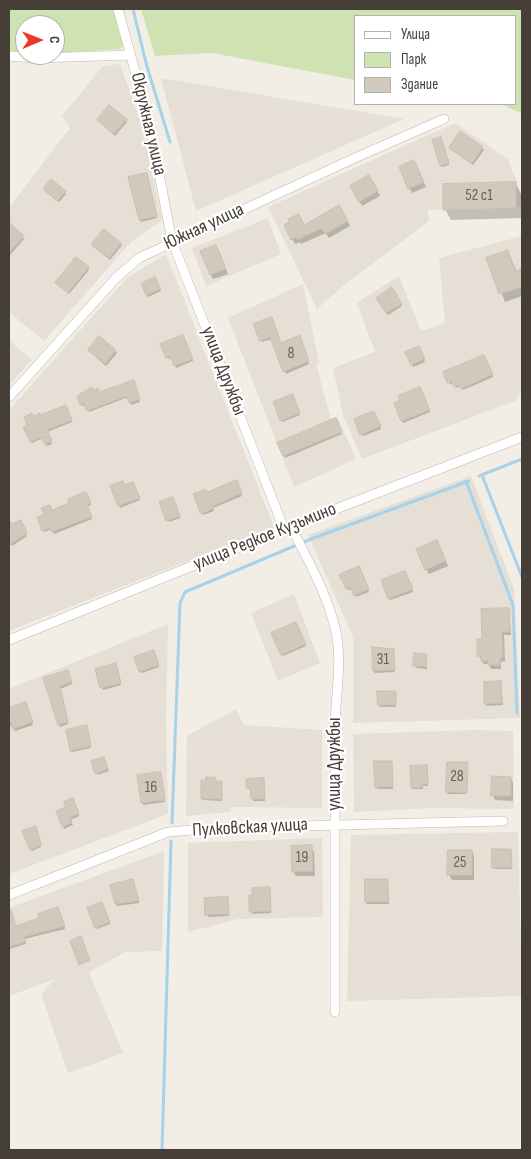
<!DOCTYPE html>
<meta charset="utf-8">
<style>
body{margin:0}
#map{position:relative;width:531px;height:1159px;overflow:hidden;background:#f2eee6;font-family:"Sofia Sans Condensed",sans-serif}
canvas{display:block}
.frame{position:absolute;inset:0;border:10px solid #443e36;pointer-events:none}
.legend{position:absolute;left:354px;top:15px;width:162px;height:90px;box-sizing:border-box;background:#fff;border:1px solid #b4b2af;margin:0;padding:6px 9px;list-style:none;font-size:15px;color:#443e36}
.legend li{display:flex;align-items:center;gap:10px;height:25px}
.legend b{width:25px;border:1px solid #b4b2af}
.north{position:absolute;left:15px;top:15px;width:50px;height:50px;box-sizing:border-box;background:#fff;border:1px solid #b4b2af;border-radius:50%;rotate:89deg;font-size:14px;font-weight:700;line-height:20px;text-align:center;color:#443e36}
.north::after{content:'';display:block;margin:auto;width:18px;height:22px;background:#e83b27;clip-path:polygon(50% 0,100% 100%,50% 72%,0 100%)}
</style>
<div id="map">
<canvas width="531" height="1159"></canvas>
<div class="frame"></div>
<ul class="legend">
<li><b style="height:6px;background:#fff"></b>Улица</li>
<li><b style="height:14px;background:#cfe3b2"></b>Парк</li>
<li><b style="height:14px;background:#d2c9bd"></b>Здание</li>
</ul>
<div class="north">С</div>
</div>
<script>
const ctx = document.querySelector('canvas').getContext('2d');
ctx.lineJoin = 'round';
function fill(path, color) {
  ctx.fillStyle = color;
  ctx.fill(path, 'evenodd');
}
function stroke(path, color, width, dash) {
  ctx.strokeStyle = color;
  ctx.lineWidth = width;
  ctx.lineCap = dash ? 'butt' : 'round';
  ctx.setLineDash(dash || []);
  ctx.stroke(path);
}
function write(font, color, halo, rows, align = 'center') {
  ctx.font = font + ' "Sofia Sans Condensed",sans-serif';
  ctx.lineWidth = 4.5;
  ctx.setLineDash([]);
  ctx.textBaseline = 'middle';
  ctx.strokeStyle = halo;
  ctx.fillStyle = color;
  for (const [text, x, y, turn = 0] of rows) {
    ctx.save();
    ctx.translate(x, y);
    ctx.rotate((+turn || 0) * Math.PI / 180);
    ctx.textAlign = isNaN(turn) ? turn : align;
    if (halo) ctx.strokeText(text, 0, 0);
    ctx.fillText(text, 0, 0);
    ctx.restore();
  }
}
const residential = new Path2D(`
 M120,64L144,133L162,220L131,242L44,341L9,312V208L70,128L62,116L103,66Z
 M161,78L404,119L196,211Z
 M455,123L508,159L522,196V207L428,210L429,221L343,286L317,309L268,207Z
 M268,218L281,254L206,286L192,248Z
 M522,236V394L516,396L517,400L362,459L343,415L333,368L375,352L357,303L399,276L421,331L445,323L439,258Z
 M166,254L274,527L9,631V410L127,278Z
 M303,284L319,363L316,364L331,419L337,416L356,459L294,487L228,318Z
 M9,340L32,360L9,385Z
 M471,476L514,589L520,718L353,723V637L308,535Z
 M294,594L320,663L278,681L251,613Z
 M168,624L166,722L168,814L9,874V689Z
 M236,709L244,725L322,730V808L231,807V812L186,816L187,736Z
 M475,730L513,731L514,809L431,808L354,812L353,734Z
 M518,832L522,996L347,1001L351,835Z
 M322,838L323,917L238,919L188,932V843Z
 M164,851L162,951L126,952L89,972L123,1053L68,1073L41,994L55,979L9,996V908Z`);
const green = new Path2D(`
 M9,9H115L124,45L120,49L55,53V25H25V55L9,50Z
 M141,9H522V114L501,104H515V16H355V80L212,53L155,56Z`);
const shadow = new Path2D(`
 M98,120H126L127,122L115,136Z
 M442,140L449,165L442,167L441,165Z
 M450,148H482L484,150L473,165Z
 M417,167L426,187L412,193L400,168Z
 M147,176L157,218L141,222L140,220Z
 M369,177L380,196L362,206L351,187Z
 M515,183L521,194L522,218L451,220L445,209Z
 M44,190L65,192L66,194L59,202Z
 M339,207L350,226L329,238L326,233L301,244L300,242L295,244L292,239L304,226Z
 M12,226L24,239L10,255L9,229Z
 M120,243L122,245L110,260L94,247Z
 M219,251L228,274L213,279L211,275Z
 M508,252L517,272L522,270V296L505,302L488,259Z
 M88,268L89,270L69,294L57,283Z
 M155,279L161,291L148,297L142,285Z
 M392,288L402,306L388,315L378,298Z
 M255,325L281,344L300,339L309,364L286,374L272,339L262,342Z
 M99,338L117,353L106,366L89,351Z
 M184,338L193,361L176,368L172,357L168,359L167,357Z
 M419,348L425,362L413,367L407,353Z
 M484,356L493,377L463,390L461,386L456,388L453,383L450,384L444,372Z
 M134,384L140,402L131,405L128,397L89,412L86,405L82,406L81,404L93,391L99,393Z
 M421,391L430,412L403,423L395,403Z
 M293,398L300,415L282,422L281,420Z
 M66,408L72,422L47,432L52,444L47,446L43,438L32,443L24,427L29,425L33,417Z
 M375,414L381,429L363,436L362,434Z
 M335,420L342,434L285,458L279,443Z
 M238,484L242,496L213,508L214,511L203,515L207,493Z
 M134,485L140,500L120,508L112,487Z
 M87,495L91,505L87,506L92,519L54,534L52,529L44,532L52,511Z
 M174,501L180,518L169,522L168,520Z
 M9,520L11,525L20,522L27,536L12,546L9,541Z
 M439,547L448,566L429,574L426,569Z
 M358,568L369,592L356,597L352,589L348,590L341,575Z
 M406,574L413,592L390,600L389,598Z
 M509,609L511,635H504L505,661L501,662V669H491L489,664H484L479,656L478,641L483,640Z
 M296,623L306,646L283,656L273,633Z
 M393,650L395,672L375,673L374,671Z
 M154,653L159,667L142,673L140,671Z
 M426,655L427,669L416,668L415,666Z
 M116,667L121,685L103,690L97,670Z
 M68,673L72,684L60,689L68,724L60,727L45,679Z
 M501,683L503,705L487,706L486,704Z
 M395,692L396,707H380L379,705Z
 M25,704L33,725L15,731L12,725L9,727V709Z
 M87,729L91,748L72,752L71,750Z
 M105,760L109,771L98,775L97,773Z
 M392,762L393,789H377L376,787Z
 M467,764V794H448L447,792Z
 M427,767L428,786H423V789H413L412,787Z
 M161,775L165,802L143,805L138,776Z
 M214,778L215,782L222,784V801L203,800L202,798Z
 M511,778L513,783V801L495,800L493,795Z
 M263,780L265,801H253L252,790L247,788V781Z
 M74,802L79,816L70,820L73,825L64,829L58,812L68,808Z
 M36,829L41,847L32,851L31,849Z
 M311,847L314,852L315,876H296L293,871Z
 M511,850L512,869H494L493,867Z
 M449,851H472L474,856V880H452L449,875Z
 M388,880L389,904H367L366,902Z
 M134,882L139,903L117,906L116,904Z
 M270,891L271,913L252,914L250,896Z
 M227,898L229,916L208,917L205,899Z
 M103,905L110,924L97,929L96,927Z
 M59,910L65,929L24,939L26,944L9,949V923L13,921L15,927Z`);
const stream = new Path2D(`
 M133,9L146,63L170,142
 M482,475L522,577
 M479,476L522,459
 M466,481L513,605L517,713
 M172,823L180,603L185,592L311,539L469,481
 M162,1150L171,841`);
const building = new Path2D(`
 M109,105L127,119L114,134L97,120Z
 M460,131L483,147L472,164L449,148Z
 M441,137L449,163L440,166L432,140Z
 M414,160L424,182L408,189L399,167Z
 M147,173L157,216L139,220L128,177Z
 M369,175L378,191L359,202L350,186Z
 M51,179L66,191L57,201L43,189Z
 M516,182V208L443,210V184Z
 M339,205L348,221L325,234L322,228L297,240L296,237L291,240L284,225L289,222L288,219L299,214L304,225Z
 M9,222L24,236L9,253Z
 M104,229L121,243L109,258L91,245Z
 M216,245L226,269L210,275L200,251Z
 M508,250L515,271L522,269V287L499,294L486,258Z
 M76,257L89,267L68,293L55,283Z
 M155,277L161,289L146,295L141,284Z
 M392,287L402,304L386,313L376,298Z
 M272,317L281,343L300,335L309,361L283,372L270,337L260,341L253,324Z
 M183,335L193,359L174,366L170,356L166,358L160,344Z
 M99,336L116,350L105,364L88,350Z
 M419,346L425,359L411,365L405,352Z
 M484,355L493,374L461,389L459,385L454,387L451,381L447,383L443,372Z
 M134,380L140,399L129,403L127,396L87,411L84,403L80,405L77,396L92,387L94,390L98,388L99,392Z
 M420,387L430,410L401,421L394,403L400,400L398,396Z
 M293,394L300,413L280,421L273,402Z
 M66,405L72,420L47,430L52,441L45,445L41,437L30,442L23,427L27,425L24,417L32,413L33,416L40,413V415Z
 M374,411L381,426L360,435L354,419Z
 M336,418L342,432L283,456L277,443Z
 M237,480L242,493L213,506L214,508L201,514L193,494L206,489L207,492Z
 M123,481L124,485L133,482L140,498L118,506L110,486Z
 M86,492L91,502L87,504L92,517L51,532L50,528L42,531L37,517L44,514L41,508L50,505L52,510L69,503L68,499Z
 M173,497L180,516L166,521L159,502Z
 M9,518L11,524L21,520L27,533L9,545Z
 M437,540L446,561L425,570L416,549Z
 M359,566L369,589L354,596L350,587L346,589L339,575Z
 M405,571L413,589L388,599L381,580Z
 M509,608L510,632H502L503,658H500V665H488V661H481V656H477V639H482L481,609Z
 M296,622L306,644L281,655L271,633Z
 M372,647L394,649L395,670L373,671Z
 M154,650L159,665L139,672L134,657Z
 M414,653L427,654L426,667L413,666Z
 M116,663L121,683L100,688L95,669Z
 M68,670L72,682L60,686L68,722L58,725L43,678Z
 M501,681L502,703L484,704V682Z
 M377,691H396V705H378Z
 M26,702L33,722L13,729L9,719V708Z
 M87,725L91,746L70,751L66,730Z
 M104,757L108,769L95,774L91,761Z
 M374,761H392L393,787H375Z
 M447,762H468L467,793L446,792Z
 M427,765L428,784H423V787L411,788L410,766Z
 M161,772L165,800L141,803L137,775Z
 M492,776L511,777V796H491Z
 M206,777H215V781H222V799H201V780H206Z
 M264,778L265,799H251L250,788H246V779Z
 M73,798L79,814L70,817L72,823L62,827L56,811L66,807L64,802Z
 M36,826L41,845L30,850L22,831Z
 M312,845L313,871L292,872L291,846Z
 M492,849H511L512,867L492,868Z
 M448,850H472V875H447Z
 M133,879L139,901L115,904L110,885Z
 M365,879H388V902H365Z
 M270,887L271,911L249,912V895H252V888Z
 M228,897L229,914L205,915L204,898Z
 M102,902L110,922L95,928L87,908Z
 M58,907L65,926L24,937L26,942L9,947V911L11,910L16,926L39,918L38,914Z
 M81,936L90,960L79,965L70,941Z`);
const street = new Path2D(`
 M118,9L149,122L172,241L284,529
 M9,56L36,58L131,55
 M9,397L116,278L139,258L357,157L444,119
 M291,527C307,558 325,590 334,624C344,658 335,695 335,730C335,824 335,918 335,1012
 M9,640L284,529L522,437
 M9,895L168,832L217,828L503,821`);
const numberNames = [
 ["52 с1",479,196],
 ["8",291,354],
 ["31",383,660],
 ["28",457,777],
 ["16",151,788],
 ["19",302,858],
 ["25",460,863]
];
const streetNames = [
 ["Окружная улица",148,124,77],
 ["Южная улица",204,227,-25],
 ["улица Дружбы",223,371,69],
 ["улица Редкое Кузьмино",265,537,-22],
 ["улица Дружбы",335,764,-90],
 ["Пулковская улица",250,828,-3]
];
fill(residential, '#e5dfd5');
fill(green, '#cfe3b2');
fill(shadow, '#0003');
stroke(stream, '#a7d2ea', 3);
fill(building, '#d2c9bd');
stroke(building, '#cdc0b1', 1);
stroke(street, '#bfb8ad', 10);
stroke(street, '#fff', 9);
write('16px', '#686158', null, numberNames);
write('19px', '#443e36', '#fff', streetNames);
</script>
